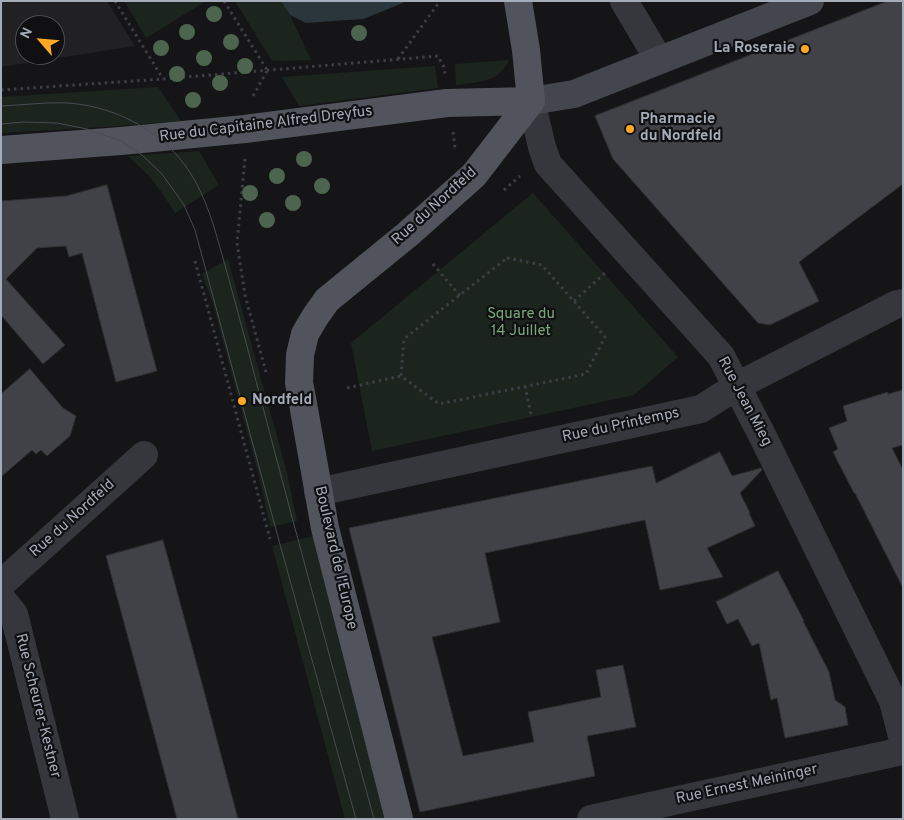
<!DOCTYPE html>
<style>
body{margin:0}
#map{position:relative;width:904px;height:820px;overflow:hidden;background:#151517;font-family:Overpass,sans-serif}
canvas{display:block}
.frame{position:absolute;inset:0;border:2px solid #a5acb9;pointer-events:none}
.north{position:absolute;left:15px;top:15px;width:50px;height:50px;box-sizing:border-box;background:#101012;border:1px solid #4c4e55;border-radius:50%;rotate:297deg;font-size:14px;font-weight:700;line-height:20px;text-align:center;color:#a5acb9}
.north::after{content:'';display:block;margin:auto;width:18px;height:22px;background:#ffa925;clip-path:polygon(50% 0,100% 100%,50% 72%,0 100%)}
</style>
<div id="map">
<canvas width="904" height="820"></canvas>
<div class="frame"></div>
<div class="north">N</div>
</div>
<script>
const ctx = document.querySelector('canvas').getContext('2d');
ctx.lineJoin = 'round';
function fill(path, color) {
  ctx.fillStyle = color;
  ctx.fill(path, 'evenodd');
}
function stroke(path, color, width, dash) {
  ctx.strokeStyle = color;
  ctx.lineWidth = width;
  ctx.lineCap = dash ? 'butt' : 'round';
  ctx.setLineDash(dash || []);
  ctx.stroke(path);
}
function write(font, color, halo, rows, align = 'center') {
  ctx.font = font + ' Overpass,sans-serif';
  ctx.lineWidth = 4.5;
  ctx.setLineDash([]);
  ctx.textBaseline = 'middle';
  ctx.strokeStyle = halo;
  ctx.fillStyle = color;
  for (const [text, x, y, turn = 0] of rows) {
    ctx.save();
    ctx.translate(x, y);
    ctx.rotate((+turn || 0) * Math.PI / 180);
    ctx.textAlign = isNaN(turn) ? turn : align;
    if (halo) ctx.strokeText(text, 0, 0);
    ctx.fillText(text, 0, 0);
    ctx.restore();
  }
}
const built = new Path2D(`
 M1,1H107L135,46L1,67ZM25,25H55V55H25Z`);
const green = new Path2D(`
 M124,1H206L146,38Z
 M235,1H281L290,15L311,60L272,61Z
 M509,60C499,83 478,82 456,85L455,64Z
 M435,66L438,88L299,106L282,77Z
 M158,87L181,121L118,126L1,133L2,97Z
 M199,151L219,185L175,213L162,193L150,177L128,156Z
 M533,193L678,357L634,395L372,451L351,343Z
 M228,259L287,473L297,521L270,527L260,480L213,304L202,274Z
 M313,536L385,819H345L272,546Z`);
const water = new Path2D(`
 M281,1H405L403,3L363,19L306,23L290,15Z`);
const building = new Path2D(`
 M888,1H903V184L799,262L819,301L770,325L758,323L613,159L595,116Z
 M107,185L157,371L116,382L82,253L69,257L66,246L37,248L6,279L65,345L43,364L1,315V201L66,196Z
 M30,369L63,408L76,416L70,436L47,456L41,450L36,454L32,450L1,477V394Z
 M903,390V445L892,448L903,470V588L855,493H854L833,452L838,449L829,428L847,421L843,406L888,392V394Z
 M720,452L732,476L761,468L762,470L740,493L750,513H749L755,526L707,548L723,577L660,590L645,520L485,553L500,622L432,637L463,756L534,742L528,712L601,697L596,670L623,665L636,727L587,736L595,776L420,812L349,528L652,466L656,483Z
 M163,540L204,691L238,819H177L106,556Z
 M778,571L804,621H803L829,672L835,700L845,707L848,725L785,738L777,698L771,700L759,643L752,646L738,619L727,624L716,602Z`);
const path = new Path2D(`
 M115,1L163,79
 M224,1L267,70
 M398,59L440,1
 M1,90L163,79L438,56L444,67L445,74
 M253,96L267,71
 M453,132L455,148
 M245,159L237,243L245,295L267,376
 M504,190L520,176
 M507,258L542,265L605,337L586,374L439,404L401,376L404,339Z
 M195,261L270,539
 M433,264L460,296
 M574,301L605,273
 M525,386L531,415
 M347,388L401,376`);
const minor = new Path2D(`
 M624,1L659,60
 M531,101L542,147L548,164L721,356L761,433L893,701L903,740
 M318,492L701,409L737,386L897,304L903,303
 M1,584L144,455
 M1,598L14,614L65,819
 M591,819L903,751`);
const secondary = new Path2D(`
 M531,101L574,94L810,1`);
const primary = new Path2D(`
 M518,1L526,50L531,101
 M1,150L121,141L245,129L447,103L531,101
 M399,819L325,528L302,398L299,383L300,355L305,334L315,317L327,300L408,234L474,175L531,101`);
const tram = new Path2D(`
 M1,106C23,105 46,102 68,103C108,106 146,123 174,152C205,185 214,227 226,269C240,319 253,369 266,419C301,553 338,686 374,819
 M1,124L24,122L57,123L87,129L121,141L142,155L162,174L184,205L195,230L278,537L356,819`);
const trees = [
 [214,14],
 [187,32],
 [359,33],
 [231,42],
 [161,48],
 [204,58],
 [245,66],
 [177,74],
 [220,83],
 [193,100],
 [304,159],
 [277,176],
 [322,186],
 [250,193],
 [293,203],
 [267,220]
];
const markers = [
 [805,49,5,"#ffa925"],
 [630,129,5,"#ffa925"],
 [242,401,5,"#ffa925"]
];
const poiNames = [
 ["La Roseraie",795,49,"right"],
 ["Pharmacie",640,120],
 ["du Nordfeld",640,137],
 ["Nordfeld",252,401]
];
const streetNames = [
 ["Rue du Capitaine Alfred Dreyfus",266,125,-7],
 ["Rue du Nordfeld",435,207,-42],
 ["Rue Jean Mieg",744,402,62],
 ["Rue du Printemps",621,426,-12],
 ["Rue du Nordfeld",73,519,-42],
 ["Boulevard de l'Europe",335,558,77],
 ["Rue Scheurer-Kestner",37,706,76],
 ["Rue Ernest Meininger",747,785,-12]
];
const parkNames = [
 ["Square du",521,315],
 ["14 Juillet",521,332]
];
fill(built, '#212124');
fill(green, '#1c251d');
fill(water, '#2a353c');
fill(building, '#414247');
stroke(building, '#2f2f33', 1);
stroke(path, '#3b3e44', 3, [2.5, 4]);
stroke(minor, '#35373c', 28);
stroke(secondary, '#43464d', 28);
stroke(primary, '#51545c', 28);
stroke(tram, '#484b52', 1);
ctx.fillStyle = '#4d654e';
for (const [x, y] of trees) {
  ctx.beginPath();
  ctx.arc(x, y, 8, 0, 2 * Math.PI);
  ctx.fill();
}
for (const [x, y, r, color] of markers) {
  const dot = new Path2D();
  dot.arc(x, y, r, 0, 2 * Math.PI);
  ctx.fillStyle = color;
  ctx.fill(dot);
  stroke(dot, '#101012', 2);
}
write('bold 15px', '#a5acb9', '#101012', poiNames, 'left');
write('15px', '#a5acb9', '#101012', streetNames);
write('15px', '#7aa67b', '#101012', parkNames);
</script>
